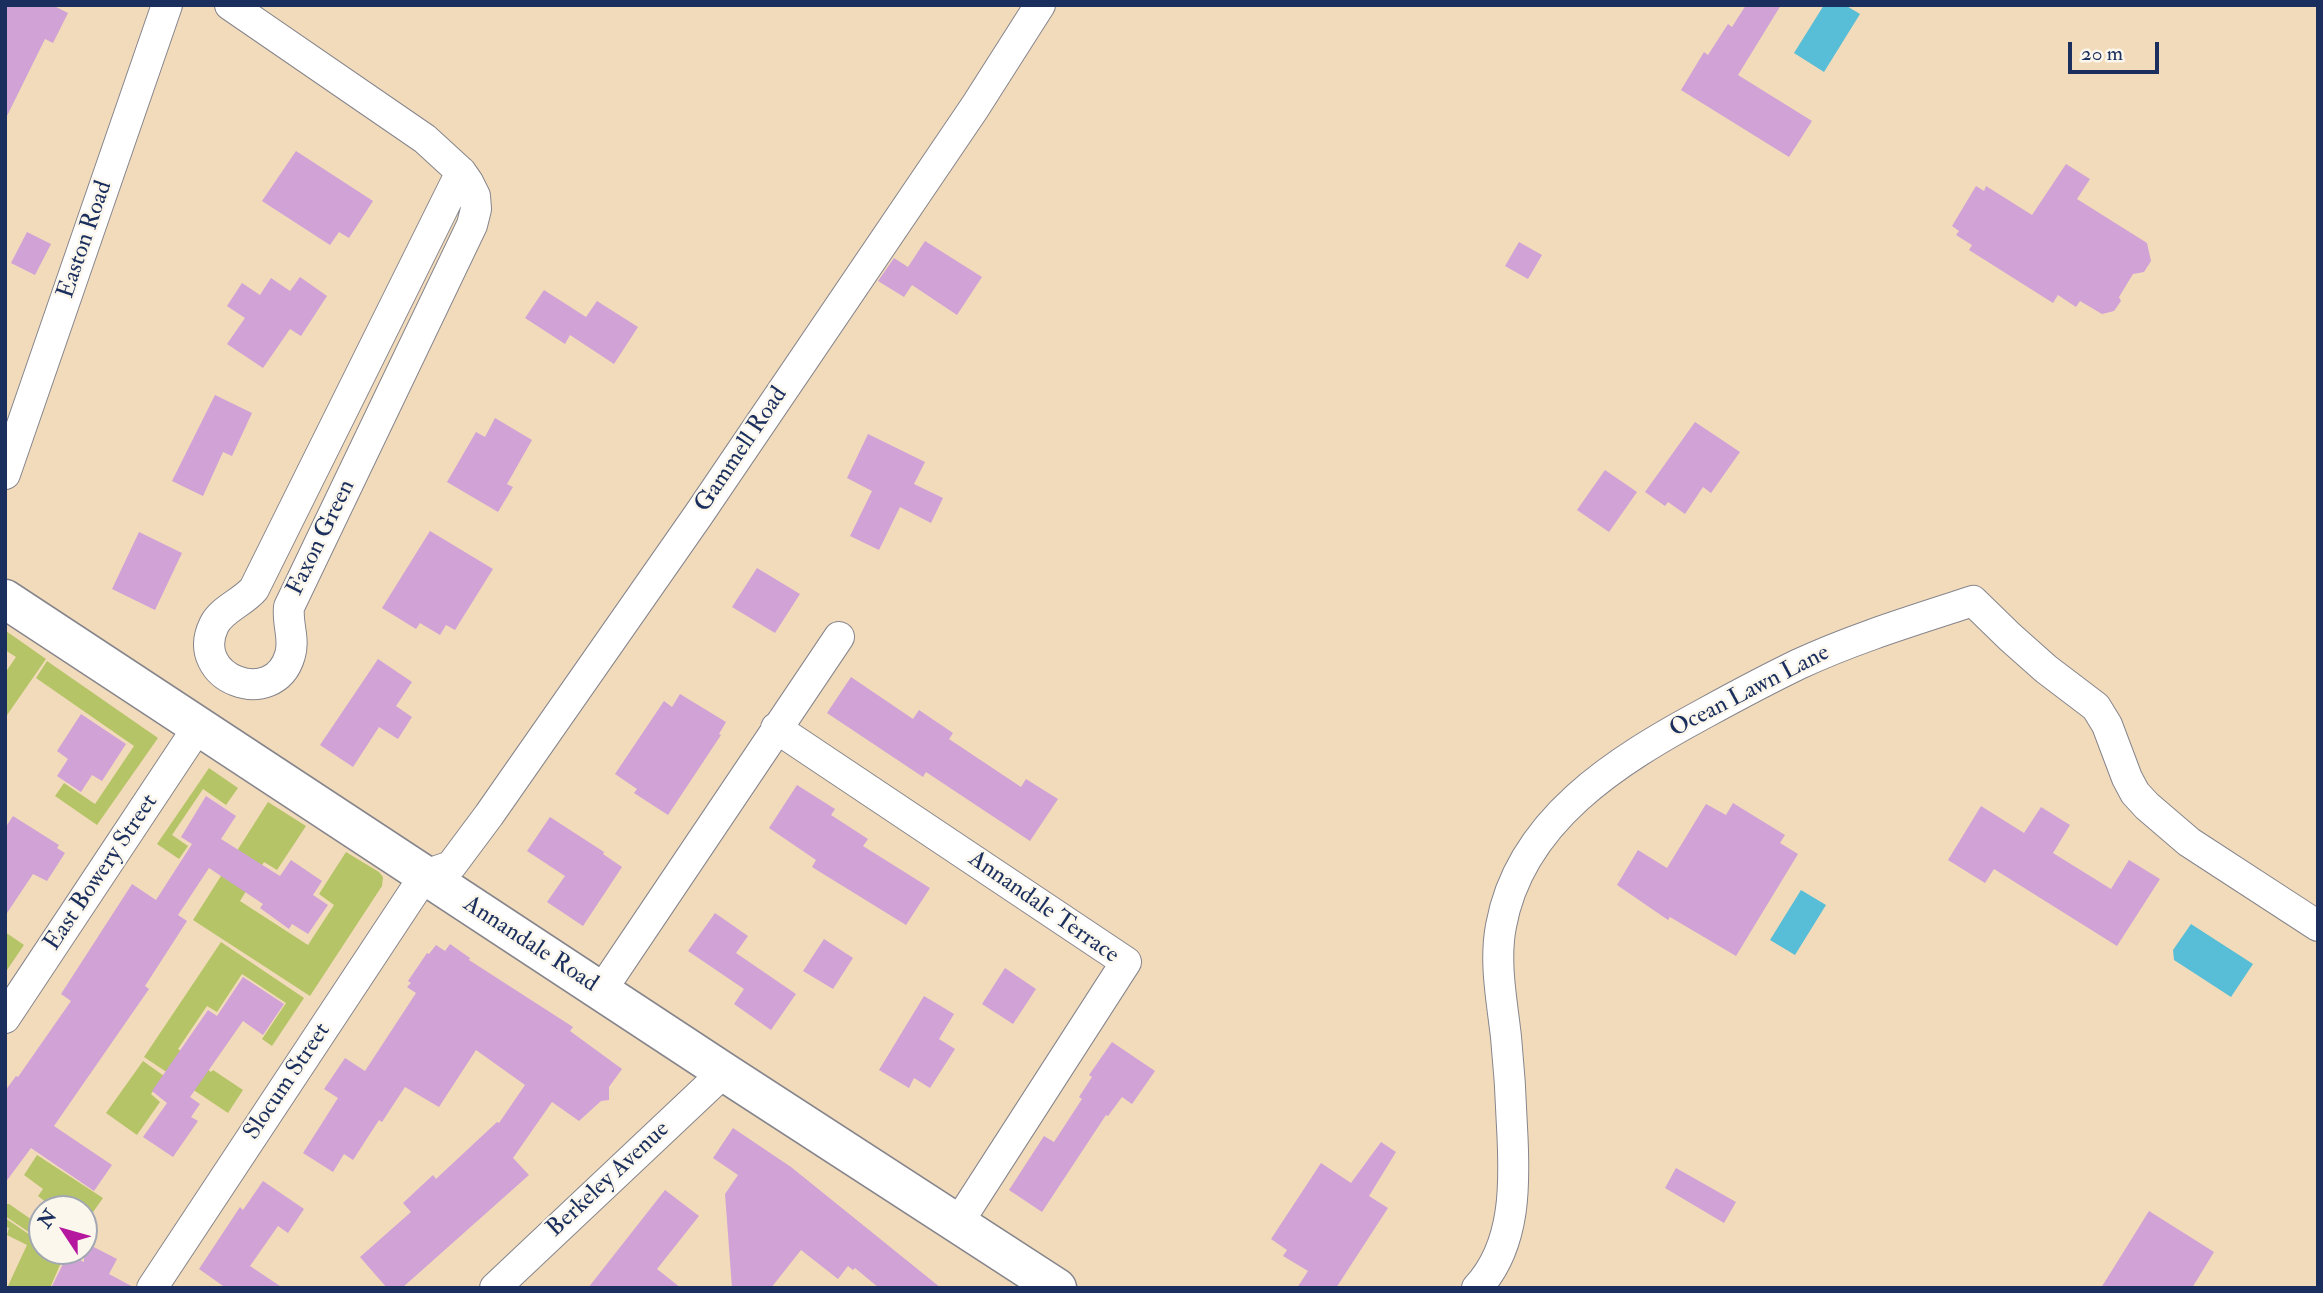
<!DOCTYPE html>
<style>
body{margin:0}
#map{position:relative;width:2323px;height:1293px;overflow:hidden;background:#f2dbbb;font-family:"IM FELL Double Pica",serif}
canvas{display:block}
.frame{position:absolute;inset:0;border:7px solid #1b2f5e;pointer-events:none}
.north{position:absolute;left:28px;top:1195px;width:70px;height:70px;box-sizing:border-box;background:#fbf7ec;border:2px solid #a1a7b3;border-radius:50%;rotate:306deg;font-size:19px;font-weight:700;line-height:28px;text-align:center;color:#1b2f5e}
.north::after{content:'';display:block;margin:auto;width:24px;height:32px;background:#b5179e;clip-path:polygon(50% 0,100% 100%,50% 72%,0 100%)}
.scale{position:absolute;left:2068px;top:42px;width:91px;height:32px;box-sizing:border-box;border:4px solid #1b2f5e;border-top:0;padding-left:9px;font-size:21px;line-height:24px;white-space:nowrap;color:#1b2f5e;-webkit-text-stroke:5px #fbf7ec;paint-order:stroke}
</style>
<div id="map">
<canvas width="2323" height="1293"></canvas>
<div class="frame"></div>
<div class="north">N</div>
<div class="scale">20 m</div>
</div>
<script>
const ctx = document.querySelector('canvas').getContext('2d');
ctx.lineJoin = 'round';
function fill(path, color) {
  ctx.fillStyle = color;
  ctx.fill(path, 'evenodd');
}
function stroke(path, color, width, dash) {
  ctx.strokeStyle = color;
  ctx.lineWidth = width;
  ctx.lineCap = dash ? 'butt' : 'round';
  ctx.setLineDash(dash || []);
  ctx.stroke(path);
}
function write(font, color, halo, rows, align = 'center') {
  ctx.font = font + ' "IM FELL Double Pica",serif';
  ctx.lineWidth = 5;
  ctx.setLineDash([]);
  ctx.textBaseline = 'middle';
  ctx.strokeStyle = halo;
  ctx.fillStyle = color;
  for (const [text, x, y, turn = 0] of rows) {
    ctx.save();
    ctx.translate(x, y);
    ctx.rotate((+turn || 0) * Math.PI / 180);
    ctx.textAlign = isNaN(turn) ? turn : align;
    if (halo) ctx.strokeText(text, 0, 0);
    ctx.fillText(text, 0, 0);
    ctx.restore();
  }
}
const green = new Path2D(`
 M6,631L46,659L5,718V673L16,657L5,650Z
 M47,661L158,738L97,825L55,796L64,783L95,804L134,746L36,678Z
 M209,768L238,788L226,805L203,789L172,835L188,846L179,859L157,844Z
 M268,802L306,826L277,870L264,862L240,901L308,945L334,905L319,894L346,852L379,872L383,877L382,886L310,996L193,920Z
 M5,932L24,945L5,973Z
 M221,942L304,998L272,1046L262,1039L286,1003L242,974L217,1012L207,1006L178,1049L211,1072L213,1070L243,1090L228,1113L144,1057Z
 M143,1061L164,1076L151,1094L160,1102L137,1135L106,1113Z
 M37,1155L103,1198L91,1215L80,1208L49,1209L51,1206L38,1196L43,1189L24,1175Z
 M5,1204H9L38,1224L42,1219V1241L5,1216Z
 M5,1218L42,1243V1251H53L63,1258L50,1288H7L27,1245L7,1235L9,1228L5,1226Z`);
const water = new Path2D(`
 M1824,5H1845L1860,14L1824,72L1794,53Z
 M1801,890L1826,905L1795,955L1770,940Z
 M2191,924L2253,964L2231,997L2174,960L2173,950Z`);
const building = new Path2D(`
 M5,5H52L68,13L53,43L45,39L5,120Z
 M1746,5H1781L1738,75L1812,121L1789,157L1681,90L1704,52L1708,55L1728,24L1732,27Z
 M296,151L373,201L349,238L339,232L330,245L262,201Z
 M2066,164L2090,179L2077,199L2147,243L2151,261L2144,272L2133,274L2119,297L2121,301L2114,311L2102,314L2080,301L2076,307L2058,295L2053,303L1969,250L1972,245L1956,235L1959,231L1952,226L1976,186L1984,191L1986,186L2032,215Z
 M27,232L51,244L35,275L11,263Z
 M925,241L982,277L957,315L912,285L904,297L878,281L894,258L908,267Z
 M1519,242L1542,255L1528,279L1505,266Z
 M300,277L327,296L301,336L290,329L263,368L227,344L245,318L227,306L242,283L260,295L271,278L290,291Z
 M544,290L586,317L597,301L638,327L614,364L570,335L565,344L525,318Z
 M215,395L252,413L232,456L223,452L203,496L172,481Z
 M495,418L532,440L507,484L513,487L498,512L447,482L476,432L485,437Z
 M1695,422L1740,452L1711,493L1703,487L1685,514L1668,502L1665,506L1645,492Z
 M868,434L925,462L914,484L943,498L931,523L900,507L879,550L850,536L872,491L847,478Z
 M1605,470L1637,492L1609,532L1577,510Z
 M430,531L493,569L455,630L446,625L440,635L420,623L416,629L382,608Z
 M139,532L182,553L155,610L112,589Z
 M757,568L800,594L775,633L732,607Z
 M378,659L412,682L396,706L412,717L398,739L379,727L353,767L320,745Z
 M851,677L913,719L919,710L953,733L949,739L1021,787L1026,779L1058,799L1030,841L926,772L923,777L827,713Z
 M680,694L726,722L719,734L721,735L668,815L634,793L637,789L615,774L664,701L672,707Z
 M81,714L126,744L102,781L92,775L81,792L57,776L68,759L57,751Z
 M797,785L835,809L831,815L868,839L863,846L930,888L906,925L812,867L816,860L769,828Z
 M206,796L236,816L221,839L280,876L291,860L322,881L313,895L328,905L308,934L292,924L289,929L260,908L263,904L209,868L178,915L187,921L145,986L149,989L54,1126L112,1165L94,1191L31,1148L5,1183V1091L16,1076L18,1077L71,1001L61,994L132,884L156,900L192,844L181,837Z
 M1733,803L1785,835L1780,843L1798,854L1736,956L1670,917L1668,920L1617,885L1638,850L1667,868L1706,804L1726,815Z
 M1981,806L2024,833L2041,807L2070,825L2053,853L2111,889L2129,860L2160,879L2117,946L1994,869L1985,883L1948,860Z
 M13,816L59,845L57,848L65,853L47,881L33,874L5,916V828Z
 M550,817L604,852L603,854L622,867L583,926L547,902L565,876L527,851Z
 M715,913L748,936L736,953L796,994L771,1030L734,1004L744,989L688,951Z
 M824,939L853,958L833,989L803,971Z
 M450,944L470,958L469,960L573,1027L570,1031L622,1069L609,1087V1100L601,1101L579,1121L552,1102L513,1158L529,1175L402,1288H387L360,1257L411,1212L403,1203L433,1175L436,1179L497,1122L499,1123L525,1085L476,1050L439,1107L405,1087L382,1122L379,1120L353,1160L344,1154L333,1172L303,1153L338,1098L324,1089L345,1058L365,1071L416,993L407,987L411,983L408,981L427,953L429,954L436,945L445,951Z
 M1005,968L1036,989L1013,1024L982,1004Z
 M243,977L284,1004L263,1035L243,1021L190,1097L200,1104L191,1117L198,1121L173,1157L143,1137L167,1103L152,1091L208,1010L217,1016Z
 M924,996L954,1014L939,1039L955,1049L930,1088L914,1078L909,1088L879,1070Z
 M1112,1042L1155,1071L1132,1104L1122,1097L1108,1116L1106,1115L1042,1212L1009,1190L1044,1136L1054,1142L1082,1099L1079,1097L1092,1077L1089,1075Z
 M733,1128L791,1167L941,1288H879L855,1268L853,1270L848,1266L838,1279L801,1250L771,1288H732L725,1194L738,1175L713,1158Z
 M1381,1142L1396,1152L1369,1196L1388,1208L1336,1288H1297L1308,1271L1283,1256L1287,1250L1271,1239L1321,1163L1351,1183Z
 M1676,1168L1736,1202L1724,1223L1665,1188Z
 M263,1181L304,1209L288,1233L278,1226L250,1266L283,1288H226L199,1269L240,1207L243,1210Z
 M665,1190L699,1216L657,1269L681,1288H588Z
 M2149,1211L2214,1252L2192,1288H2101Z
 M84,1242L117,1259L109,1274L135,1288H51L68,1254L84,1262Z`);
const street = new Path2D(`
 M230,5L425,139L461,172L468,182L475,196L476,209L472,225L289,607C287,624 295,639 290,655C274,711 188,678 214,625C222,609 242,603 254,589L461,172
 M5,474L167,5
 M776,728L1126,962L958,1223
 M601,991L839,637
 M5,1018L198,727
 M152,1288L425,875L451,866L489,815L699,514L975,107L1040,5
 M495,1288L724,1072
 M1477,1288C1517,1245 1515,1181 1512,1127C1511,1097 1509,1067 1506,1037C1502,1001 1494,962 1501,926C1520,820 1618,760 1705,713C1736,696 1768,679 1799,664C1855,638 1915,620 1973,601L2010,637L2046,669L2096,707L2107,725L2127,778L2135,793L2147,806L2189,842L2318,926`);
const secondary = new Path2D(`
 M5,599L724,1072L1057,1288`);
const streetNames = [
 ["Easton Road",86,240,-71],
 ["Gammell Road",742,450,-56],
 ["Faxon Green",322,538,-64],
 ["Ocean Lawn Lane",1750,692,-27],
 ["East Bowery Street",102,873,-56],
 ["Annandale Terrace",1043,908,35],
 ["Annandale Road",530,945,33],
 ["Slocum Street",288,1082,-56],
 ["Berkeley Avenue",609,1180,-43]
];
fill(green, '#b5c467');
fill(water, '#58bdd6');
fill(building, '#d0a2d6');
stroke(street, '#86858c', 32);
stroke(secondary, '#86858c', 41);
stroke(street, '#fff', 30);
stroke(secondary, '#fff', 38);
write('24px', '#1b2f5e', '#fbf7ec', streetNames);
</script>
